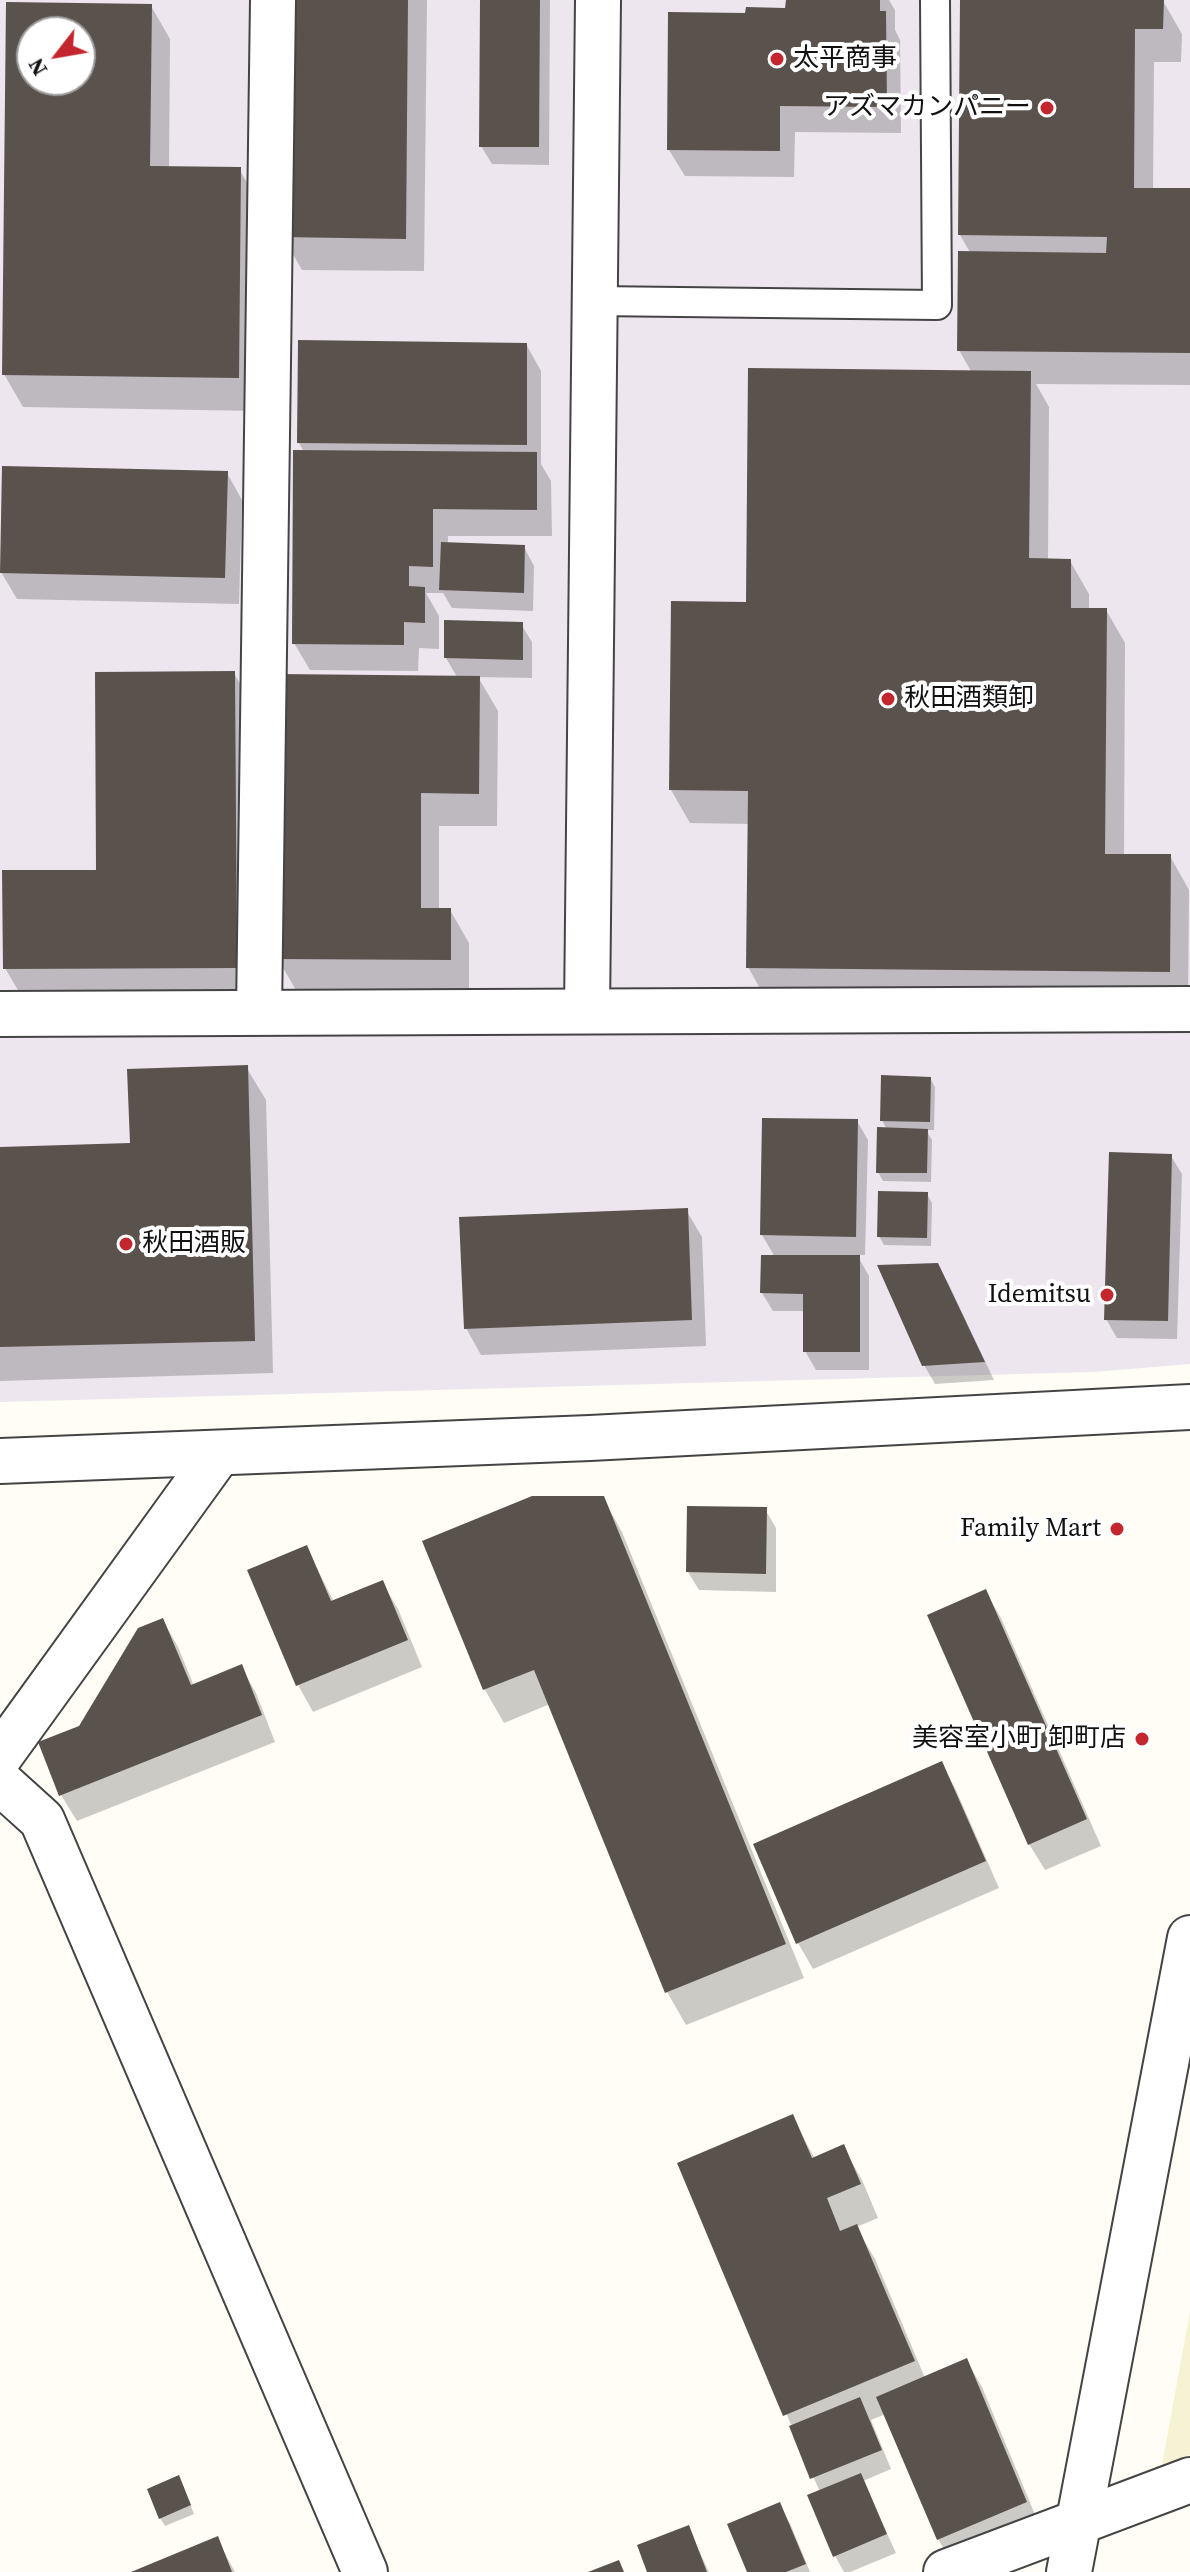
<!DOCTYPE html>
<meta charset="utf-8">
<style>
body{margin:0}
#map{position:relative;width:1190px;height:2572px;overflow:hidden;background:#fffdf5;font-family:"Source Serif 4",serif}
canvas{display:block}
.north{position:absolute;left:16px;top:16px;width:80px;height:80px;box-sizing:border-box;background:#fff;border:2px solid #a0a0a0;border-radius:50%;rotate:239deg;font-size:22px;font-weight:700;line-height:32px;text-align:center;color:#111}
.north::after{content:'';display:block;margin:auto;width:28px;height:36px;background:#c4262e;clip-path:polygon(50% 0,100% 100%,50% 72%,0 100%)}
</style>
<div id="map">
<canvas width="1190" height="2572"></canvas>
<div class="north">N</div>
</div>
<script>
const ctx = document.querySelector('canvas').getContext('2d');
ctx.lineJoin = 'round';
function fill(path, color) {
  ctx.fillStyle = color;
  ctx.fill(path, 'evenodd');
}
function stroke(path, color, width, dash) {
  ctx.strokeStyle = color;
  ctx.lineWidth = width;
  ctx.lineCap = dash ? 'butt' : 'round';
  ctx.setLineDash(dash || []);
  ctx.stroke(path);
}
function write(font, color, halo, rows, align = 'center') {
  ctx.font = font + ' "Source Serif 4","Noto Sans JP",serif';
  ctx.lineWidth = 8;
  ctx.setLineDash([]);
  ctx.textBaseline = 'middle';
  ctx.strokeStyle = halo;
  ctx.fillStyle = color;
  for (const [text, x, y, turn = 0] of rows) {
    ctx.save();
    ctx.translate(x, y);
    ctx.rotate((+turn || 0) * Math.PI / 180);
    ctx.textAlign = isNaN(turn) ? turn : align;
    if (halo) ctx.strokeText(text, 0, 0);
    ctx.fillText(text, 0, 0);
    ctx.restore();
  }
}
const industrial = new Path2D(`
 M0,0H1190V1364L1093,1372L0,1402ZM32,32H80V80H32Z`);
const farmland = new Path2D(`
 M1190,2311V2455L1162,2465Z`);
const shadow = new Path2D(`
 M284,0H427L424,271L302,270L283,237Z
 M482,0H550L549,165L492,164L481,146Z
 M788,0H889L895,10V30L900,40L901,133L795,132L794,177L685,176L669,150L747,15L787,10Z
 M962,0L1163,1L1182,34L1181,62H1154L1153,190H1190V385L1036,384L1049,407L1048,560L1070,561L1089,594V610H1106L1125,643L1124,856H1170L1189,890L1188,1005L767,1001L748,967L749,824L690,823L671,790L748,604L972,373L959,350L971,254L960,235Z
 M8,4L151,6L170,39L169,168L239,169L259,203L257,411L23,407L4,374ZM32,32H80V80H32Z
 M526,344L541,371V464L551,481L552,536H448V544L524,547L534,566L533,611L452,608L443,593H426L439,616V649L419,648L418,671L310,670L294,643L304,452L299,443Z
 M227,473L242,500L239,604L17,599L1,572Z
 M521,624L532,642V678L478,677L498,711L497,826H439V910H450L469,943V993L297,992L278,959L457,677L446,658Z
 M234,673L253,707L255,1001L25,1002L5,968L98,872Z
 M246,1067L266,1100L273,1373L0,1381V1149L132,1145Z
 M930,1078L935,1087L934,1130H926L932,1140L931,1182L883,1181L878,1172L887,1130L882,1120Z
 M857,1121L868,1140L865,1255H857L869,1276V1370H816L805,1351V1311H773L762,1293L775,1257L762,1235Z
 M1171,1156L1182,1174L1177,1339L1117,1338L1106,1319Z
 M927,1194L932,1203L931,1246L884,1245L879,1236Z
 M686,1210L702,1237L706,1346L481,1355L466,1328Z
 M937,1265L948,1283L994,1380L935,1384L924,1365Z
 M603,1498L622,1532L804,1978L686,2025L667,1992L550,1704L504,1723L485,1690L425,1542Z
 M765,1509L776,1528V1592L699,1590L688,1572Z
 M306,1547L334,1602L382,1582L398,1609L422,1667L313,1712L298,1685L250,1571Z
 M985,1591L1001,1618L1101,1846L1045,1870L1029,1844Z
 M163,1620L178,1647L194,1686L241,1667L256,1693L275,1742L77,1821L61,1795L80,1728Z
 M941,1763L956,1790L999,1888L813,1969L798,1943Z
 M792,2117L815,2159L843,2147L862,2180L878,2218L856,2227L875,2259L925,2378L967,2361L982,2387L1041,2529L954,2566L938,2539L886,2414L871,2420L891,2469L863,2481L896,2553L850,2572H844L835,2556L820,2492L679,2164Z
 M183,2486L194,2514L165,2526L160,2518Z
 M779,2505L790,2523L810,2572H749Z
 M688,2527L709,2572H649Z
 M217,2539L235,2572H136Z`);
const building = new Path2D(`
 M282,0H408L406,239L281,237Z
 M480,0H540L539,147H479Z
 M786,0H880V11H886L887,107L780,106V151L667,150L668,12L745,13L746,7L785,8Z
 M960,0H1164L1163,29H1135L1134,188H1190V353L957,351L958,251L1106,253L1107,237L958,235Z
 M6,2L152,4L150,166L241,167L239,378L2,375ZM32,32H80V80H32Z
 M298,340L527,343V445L297,443Z
 M748,368L1031,371L1029,558L1071,559V608H1107L1105,854H1171L1170,972L746,968L748,791L669,790L671,601L746,602Z
 M293,450L537,452V510L433,509V567L409,566V586L425,587V623L404,622V645L292,644Z
 M2,466L228,471L225,578L0,573Z
 M441,542L525,545L524,593L439,590Z
 M444,620L523,622V660L444,658Z
 M235,671L237,968L3,969L2,870H96L95,672Z
 M277,674L480,676L479,794L421,793V908H451V960L276,959Z
 M248,1065L255,1341L0,1347V1147L130,1143L127,1069Z
 M881,1075L931,1077L930,1122L880,1121Z
 M762,1118L858,1119L856,1237L760,1235Z
 M877,1127L928,1129L927,1173H876Z
 M1109,1152L1172,1154L1168,1321L1104,1320Z
 M878,1191L928,1192L927,1238L877,1237Z
 M688,1208L692,1320L464,1329L459,1217Z
 M761,1255H860V1352H803V1294L760,1293Z
 M938,1263L985,1362L922,1366L877,1265Z
 M532,1496H604L786,1944L665,1993L534,1670L483,1690L422,1541Z
 M687,1506L767,1507L766,1574L686,1572Z
 M307,1545L331,1601L383,1580L408,1640L296,1686L247,1570Z
 M986,1589L1087,1819L1028,1845L927,1615Z
 M163,1618L191,1685L242,1664L262,1715L59,1796L38,1742L79,1726L138,1628Z
 M942,1761L986,1861L796,1944L753,1844Z
 M793,2114L812,2158L844,2144L861,2184L827,2198L840,2231L857,2224L915,2361L783,2416L677,2163Z
 M967,2358L1027,2502L937,2540L876,2397Z
 M860,2397L882,2450L810,2479L789,2426Z
 M861,2473L887,2534L833,2557L807,2495Z
 M179,2475L191,2505L159,2519L147,2489Z
 M780,2502L806,2564L786,2572H747L727,2524Z
 M689,2525L707,2572H647L637,2545Z
 M218,2536L232,2572H131Z
 M619,2560L624,2572H588Z`);
const service = new Path2D(`
 M594,301L937,305L935,0`);
const minor = new Path2D(`
 M587,1010L598,0
 M259,1012L273,0
 M0,1756L219,1453
 M0,1782L42,1820L365,2572
 M946,2572L1190,2480`);
const tertiary = new Path2D(`
 M0,1014L1190,1009
 M0,1461L590,1438L1190,1407
 M1069,2572L1190,1938`);
const markers = [
 [777,59,8,"#c4262e"],
 [1047,108,8,"#c4262e"],
 [888,699,8,"#c4262e"],
 [126,1244,8,"#c4262e"],
 [1107,1295,8,"#c4262e"],
 [1117,1529,8,"#c4262e"],
 [1142,1739,8,"#c4262e"]
];
const poiNames = [
 ["太平商事",793,59,"left"],
 ["アズマカンパニー",1031,108],
 ["秋田酒類卸",904,699,"left"],
 ["秋田酒販",142,1244,"left"],
 ["Idemitsu",1091,1295],
 ["Family Mart",1101,1529],
 ["美容室小町 卸町店",1126,1739]
];
fill(industrial, '#eee6ef');
fill(farmland, '#f6f3d4');
fill(shadow, '#0003');
fill(building, '#5a524d');
stroke(service, '#444', 32);
stroke(minor, '#444', 48);
stroke(tertiary, '#444', 48);
stroke(service, '#fff', 28);
stroke(minor, '#fff', 44);
stroke(tertiary, '#fff', 44);
for (const [x, y, r, color] of markers) {
  const dot = new Path2D();
  dot.arc(x, y, r, 0, 2 * Math.PI);
  ctx.fillStyle = color;
  ctx.fill(dot);
  stroke(dot, '#fff', 3);
}
write('26px', '#111', '#fff', poiNames, 'right');
</script>
